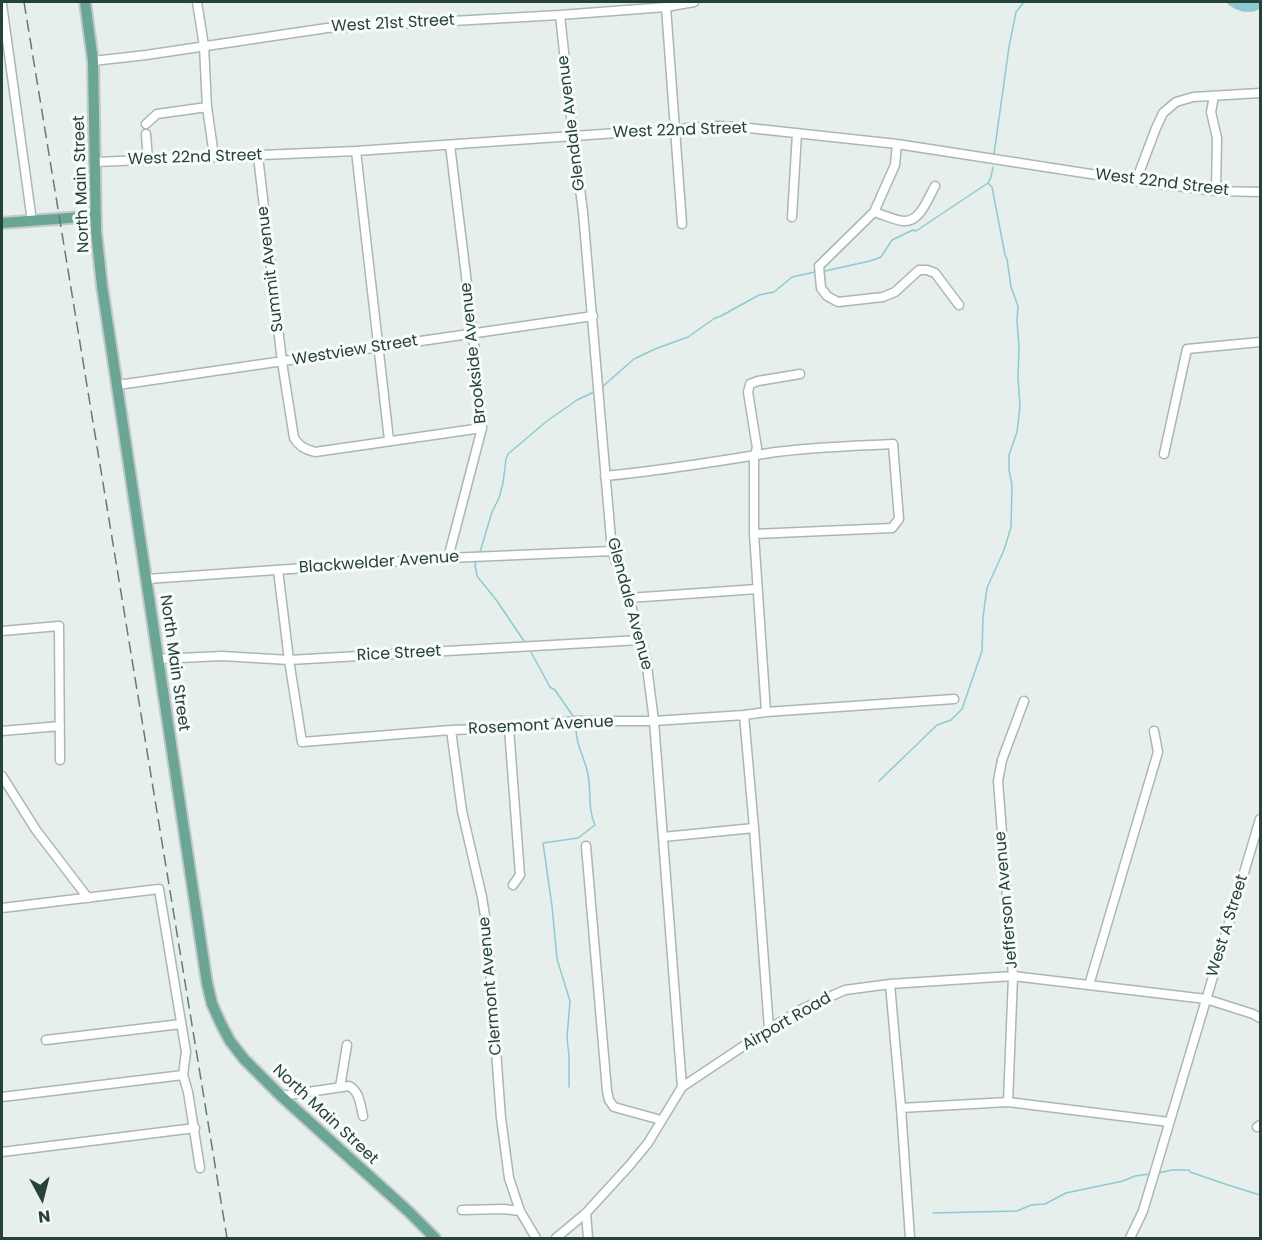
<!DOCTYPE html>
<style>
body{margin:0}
#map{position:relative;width:1262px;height:1240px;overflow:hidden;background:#e6efeb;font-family:Poppins,sans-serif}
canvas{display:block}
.frame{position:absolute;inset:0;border:3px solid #24423a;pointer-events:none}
.north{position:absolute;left:12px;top:1168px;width:60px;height:60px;-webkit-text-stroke:4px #f7fbf9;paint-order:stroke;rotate:173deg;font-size:16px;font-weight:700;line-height:24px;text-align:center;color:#24423a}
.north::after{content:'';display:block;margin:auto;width:21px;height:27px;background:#24423a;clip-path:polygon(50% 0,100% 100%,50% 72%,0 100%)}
</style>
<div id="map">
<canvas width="1262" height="1240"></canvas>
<div class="frame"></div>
<div class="north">N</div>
</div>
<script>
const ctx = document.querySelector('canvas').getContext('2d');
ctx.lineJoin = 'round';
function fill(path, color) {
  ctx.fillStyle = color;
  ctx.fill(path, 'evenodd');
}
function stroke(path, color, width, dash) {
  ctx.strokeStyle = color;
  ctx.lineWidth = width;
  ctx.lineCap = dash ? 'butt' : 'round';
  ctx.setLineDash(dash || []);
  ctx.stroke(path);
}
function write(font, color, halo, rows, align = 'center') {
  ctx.font = font + ' Poppins,sans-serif';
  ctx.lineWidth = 6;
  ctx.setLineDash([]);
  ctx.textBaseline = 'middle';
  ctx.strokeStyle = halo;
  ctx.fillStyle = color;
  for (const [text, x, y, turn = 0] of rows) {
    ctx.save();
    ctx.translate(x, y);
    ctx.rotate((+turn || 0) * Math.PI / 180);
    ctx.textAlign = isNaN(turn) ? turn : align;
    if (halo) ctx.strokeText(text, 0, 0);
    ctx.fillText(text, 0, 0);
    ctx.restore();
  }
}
const water = new Path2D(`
 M1226,2H1260V9C1249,15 1234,11 1226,2Z`);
const stream = new Path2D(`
 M994,154L1009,47L1016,12L1024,2
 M825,271L870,261L881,257L892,240L913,230L916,231L988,183L991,177L993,167
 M601,388L634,359L655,349L688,337L715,318L721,316L759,295L774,292L792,277L815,272
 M480,552L492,512L499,498L503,483L506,459L508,454L547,421L577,400L594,392
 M476,562L475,565L477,576L497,601L524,641
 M531,652L550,687L555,690L573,716
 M879,781L937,725L951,720L962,709L982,651L983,617L987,588L1004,550L1011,527L1012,485L1009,470V455L1017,432L1020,406L1018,378L1019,348L1017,321L1018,306L1011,287L1007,259L1005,255L992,187L988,183
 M569,1087V1056L567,1038L570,1001L557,959L552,906L543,843L578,838L595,825C587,808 592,788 587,770C583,754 576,745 576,729
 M1158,1173L1172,1170H1189L1190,1172L1228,1185L1260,1195
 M933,1213L1017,1211L1031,1205L1045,1204L1066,1193L1123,1181L1135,1176L1150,1174`);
const minor = new Path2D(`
 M197,2L204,46L207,107L214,156
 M2,4L31,214
 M666,7L682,224
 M560,15L573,135L583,212L612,551L629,598L646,659L654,721L682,1087
 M93,61L146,55L327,28L560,15L666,7L694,2
 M1214,96L1211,112L1217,138L1216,191
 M146,124L157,114L207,107
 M146,134L148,159
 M897,144L895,165L874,212L819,266L821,288L827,296L838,302L883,297L895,292L919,270H927L935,273L959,305
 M356,151L389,440
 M258,156L282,362L294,438C300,447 305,449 315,452L482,428
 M96,162L356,151L719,126L749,128L897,144L1136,181L1216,191L1260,192
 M1136,181L1156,128L1163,113L1176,102L1193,97L1260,93
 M874,212C884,215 894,220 903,221C920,223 928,198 935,186
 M792,217L797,133
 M118,385L593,316
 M1164,454L1187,349L1260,342
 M605,476C660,471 714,462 769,453C810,447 852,446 893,444L899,519L892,528L754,534
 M448,558L482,428L473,333L450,145
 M278,570L289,660L302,742L451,730L509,728L576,721H654L744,715L766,712L954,699
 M147,579L448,558L612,551
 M629,598L757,589
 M2,631L59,626L60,760
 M158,659L222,656L289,660L640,640
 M766,712L754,534V457L757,448L748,392L750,384L758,381L800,374
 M744,715L754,828L769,1029
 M509,728L520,875L513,885
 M451,730L462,811L482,897L487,929L501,1118L509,1178L520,1211L536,1238
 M2,731L60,726
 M2,776L36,830L88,898
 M663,837L754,828
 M586,846L607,1091L609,1100L614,1107L661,1120
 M2,908L159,889L186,1052L183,1075L188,1092L200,1168
 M890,984L901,1108L910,1238
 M1089,985L1158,752L1154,731
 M46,1040L181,1024
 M340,1087L347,1045
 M281,1096L349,1086C360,1092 360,1104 363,1116
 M2,1097L183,1075
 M1008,1102L1013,976L998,781L1002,760L1024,701
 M901,1108L1008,1102L1169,1122
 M1257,1127L1260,1125
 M2,1152L195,1128
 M462,1210L504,1209L520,1211
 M586,1213L588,1238
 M556,1238L586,1213L629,1166L648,1143L682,1087L769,1029L804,1008L845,990L890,984L1013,976L1206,999L1253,1014L1260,1018
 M1130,1238L1143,1211L1158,1161L1260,819`);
const major = new Path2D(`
 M85,2L93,61L96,231L102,286L207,983L212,1004L221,1024L230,1041L244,1059L281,1096L408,1211L435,1238
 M2,223L96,216`);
const rail = new Path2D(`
 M24,2L227,1238`);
const streetNames = [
 ["West 21st Street",393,24,-3],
 ["Glendale Avenue",572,123,-97],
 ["West 22nd Street",680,131,-2],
 ["West 22nd Street",195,158,-2],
 ["West 22nd Street",1162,183,7],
 ["North Main Street",82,184,-92],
 ["Summit Avenue",271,269,-97],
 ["Westview Street",355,351,-9],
 ["Brookside Avenue",474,353,-96],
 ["Blackwelder Avenue",379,563,-4],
 ["Glendale Avenue",629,604,75],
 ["Rice Street",399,654,-3],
 ["North Main Street",174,663,82],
 ["Rosemont Avenue",541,726,-3],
 ["Jefferson Avenue",1007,900,-95],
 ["West A Street",1228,926,-73],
 ["Clermont Avenue",491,986,-95],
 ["Airport Road",787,1022,-30],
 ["North Main Street",325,1115,43]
];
fill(water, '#8ec9d4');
stroke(stream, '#8ec9d4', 1.5);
stroke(minor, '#a8b8b2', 11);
stroke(major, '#c2cac8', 14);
stroke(minor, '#fff', 8);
stroke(major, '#6aa596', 10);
stroke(rail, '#5f7d75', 1.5, [12, 6]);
write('16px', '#24423a', '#f7fbf9', streetNames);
</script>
